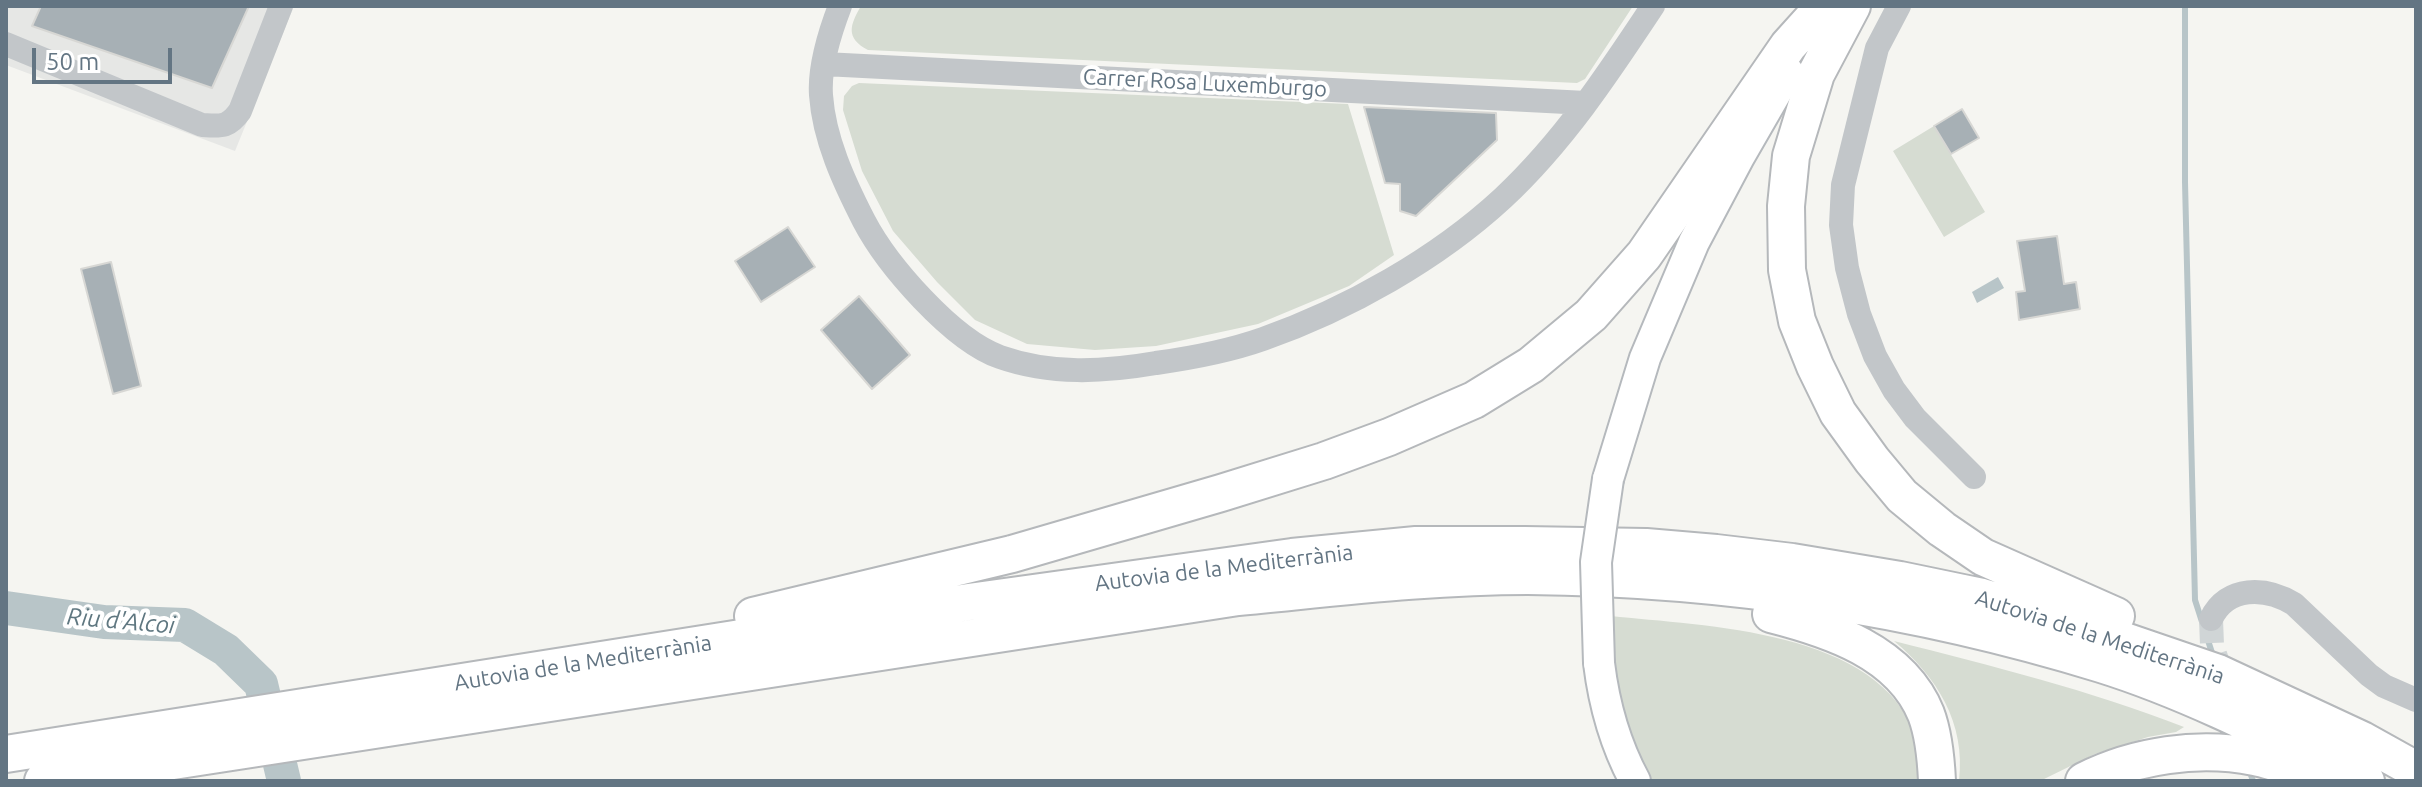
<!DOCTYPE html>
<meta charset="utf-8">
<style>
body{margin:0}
#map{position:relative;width:2422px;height:787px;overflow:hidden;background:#f5f5f1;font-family:Ubuntu,sans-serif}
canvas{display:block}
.frame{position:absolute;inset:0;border:8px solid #637583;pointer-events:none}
.scale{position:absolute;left:32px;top:48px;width:140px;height:36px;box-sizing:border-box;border:4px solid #637583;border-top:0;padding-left:10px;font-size:24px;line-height:28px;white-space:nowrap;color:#637583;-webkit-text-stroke:6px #fff;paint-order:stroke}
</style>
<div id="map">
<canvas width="2422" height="787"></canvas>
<div class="frame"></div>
<div class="scale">50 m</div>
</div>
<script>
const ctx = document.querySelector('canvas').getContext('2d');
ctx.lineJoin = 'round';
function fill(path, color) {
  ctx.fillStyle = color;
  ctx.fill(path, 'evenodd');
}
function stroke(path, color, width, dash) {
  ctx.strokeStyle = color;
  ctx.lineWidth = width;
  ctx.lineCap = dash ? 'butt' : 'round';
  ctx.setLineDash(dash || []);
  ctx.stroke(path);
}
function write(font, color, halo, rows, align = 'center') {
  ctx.font = font + ' Ubuntu,sans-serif';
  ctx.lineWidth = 8;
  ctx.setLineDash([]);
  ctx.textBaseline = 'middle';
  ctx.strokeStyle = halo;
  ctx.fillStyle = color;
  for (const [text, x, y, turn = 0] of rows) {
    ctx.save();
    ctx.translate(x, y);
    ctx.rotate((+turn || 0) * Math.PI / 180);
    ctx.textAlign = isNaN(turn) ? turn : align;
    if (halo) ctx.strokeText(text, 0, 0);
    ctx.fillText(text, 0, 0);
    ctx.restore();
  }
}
const built = new Path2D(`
 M6,6H294L235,151L6,65Z`);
const green = new Path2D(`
 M861,6H1633L1585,79L1577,83L868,50C845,38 850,25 861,6Z
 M859,83L1348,104L1394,255L1349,286L1258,324L1156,346L1095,350L1027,344L975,320L937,282L893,231L862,171L843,110L844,96L852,86Z
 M1934,126L1985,212L1944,237L1893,151Z
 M1611,616C1702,626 1883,629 1916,739C1920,753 1919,767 1919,781H1647L1624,722L1612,664Z
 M1894,641C1992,666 2089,690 2184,727L2176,732L2148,737L2095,754L2040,781H1959C1966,723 1937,677 1894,641Z`);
const water = new Path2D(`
 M1998,277L2004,288L1977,303L1972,292Z`);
const stream = new Path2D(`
 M2185,6V182L2195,600L2214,659
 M2249,769L2253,781`);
const river = new Path2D(`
 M6,608L104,622L185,625L226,650L261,684L284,781`);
const building = new Path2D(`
 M41,6H249L212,88L32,26Z
 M1364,107L1496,113L1497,140L1416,216L1400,211V184L1385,183Z
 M1962,109L1979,138L1951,154L1934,126Z
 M788,227L815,267L761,302L735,261Z
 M2057,236L2064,284L2076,282L2080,309L2019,320L2016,292L2025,291L2017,241Z
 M111,262L141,386L113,394L81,269Z
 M859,296L910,355L872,389L821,330Z`);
const minorTunnel = new Path2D(`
 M2211,619L2212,645L2224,681`);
const minor = new Path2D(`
 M840,6C830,32 819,66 821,95C824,139 844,182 864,221C887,265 952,340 1000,357C1051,375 1104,372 1156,363C1192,358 1229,351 1263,339C1348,309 1437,259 1503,198C1563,142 1608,74 1653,6
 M1899,6L1877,48L1843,185L1841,225L1847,268L1859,314L1875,356L1894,390L1915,418L1974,477
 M6,44L202,125C221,126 228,128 240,111L281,6
 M824,64L1586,103
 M2211,619C2227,585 2266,587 2294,604L2369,675L2384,686L2416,700`);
const major = new Path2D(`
 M1608,479L1645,358L1694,242L1739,157L1788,72
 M1599,663C1604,704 1615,744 1635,781`);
const highway = new Path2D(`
 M1852,6L1816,74L1791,156L1786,206L1787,270L1797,321L1815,366L1838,413L1872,460L1902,496L1942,529L1983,557L2116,616
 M1771,614C1830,629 1901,652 1926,714C1934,735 1936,759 1937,781
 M753,616L1012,554L1221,493L1324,461L1389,437L1474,400L1531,365L1591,315L1644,255L1788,46L1824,6
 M6,754L969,602L1292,557L1416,545H1525L1646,547L1716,553L1792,562L1900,580L1982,597L2066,621L2218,673L2362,740L2416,770
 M43,781L1238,597C1334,588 1431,576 1528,576C1721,578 1916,607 2101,664C2191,692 2281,739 2366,781
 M2084,781C2136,755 2198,746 2255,757C2275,761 2295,769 2315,775`);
const majorBridge = new Path2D(`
 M1599,663L1596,562L1608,479`);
const streetNames = [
 ["Carrer Rosa Luxemburgo",1205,83,3],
 ["Autovia de la Mediterrània",1224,568,-7],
 ["Autovia de la Mediterrània",2100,637,18],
 ["Autovia de la Mediterrània",583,663,-9]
];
const waterNames = [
 ["Riu d'Alcoi",121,621,5]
];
fill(built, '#e6e7e5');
fill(green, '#d6dcd2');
fill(water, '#b8c5c8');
stroke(stream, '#b8c5c8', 6);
stroke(river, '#b8c5c8', 34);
fill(building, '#a7b0b5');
stroke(building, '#d7d7d4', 2);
stroke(minorTunnel, '#d0d5d6', 24, [24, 12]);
stroke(major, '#b5b9bd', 34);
stroke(highway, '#b5b8bb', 40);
stroke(minor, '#c2c6c9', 24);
stroke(major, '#fff', 30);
stroke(highway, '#fff', 36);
stroke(majorBridge, '#b5b9bd', 34, []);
stroke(majorBridge, '#fff', 30);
write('22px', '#637583', '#fff', streetNames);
write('italic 24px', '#5f7780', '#fff', waterNames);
</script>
